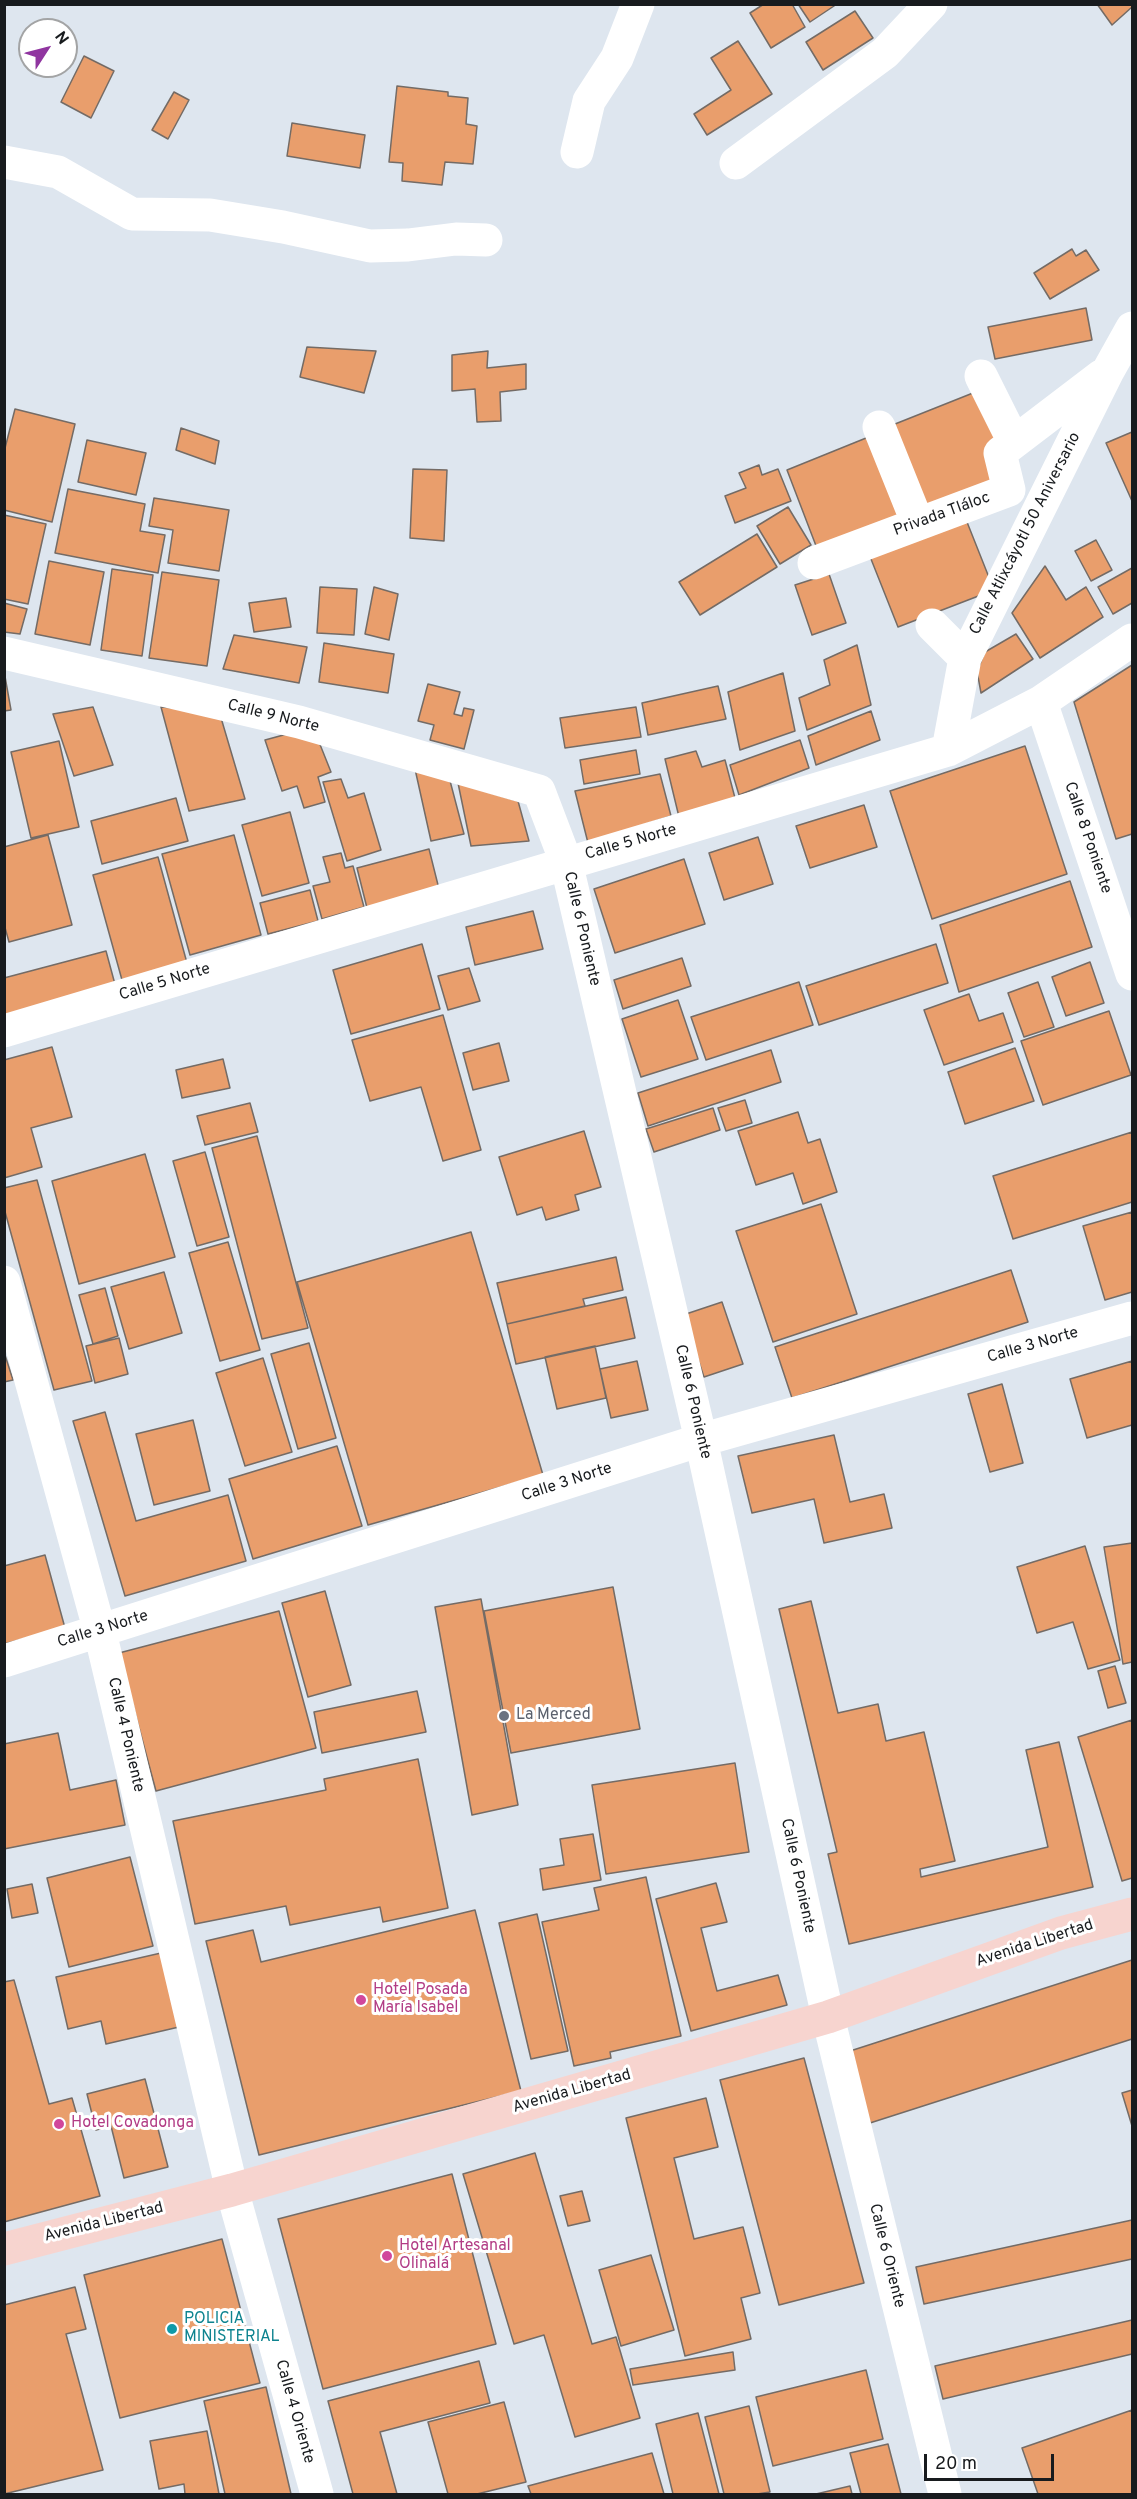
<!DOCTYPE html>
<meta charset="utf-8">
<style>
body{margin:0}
#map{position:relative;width:1137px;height:2499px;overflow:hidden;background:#dee6ef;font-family:Overpass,sans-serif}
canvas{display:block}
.frame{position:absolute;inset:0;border:6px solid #181b1e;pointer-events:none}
.north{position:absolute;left:18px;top:18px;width:60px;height:60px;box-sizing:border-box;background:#fff;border:2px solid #a3a4a5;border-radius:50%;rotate:54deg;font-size:16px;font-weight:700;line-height:24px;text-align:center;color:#181b1e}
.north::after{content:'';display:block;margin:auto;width:21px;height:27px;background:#9035a0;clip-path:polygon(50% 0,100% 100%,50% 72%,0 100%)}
.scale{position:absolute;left:924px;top:2454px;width:130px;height:27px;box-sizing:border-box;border:3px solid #181b1e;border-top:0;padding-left:8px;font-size:18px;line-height:21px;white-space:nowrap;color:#181b1e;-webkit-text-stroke:4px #fff;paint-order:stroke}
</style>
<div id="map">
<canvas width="1137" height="2499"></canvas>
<div class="frame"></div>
<div class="north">N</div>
<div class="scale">20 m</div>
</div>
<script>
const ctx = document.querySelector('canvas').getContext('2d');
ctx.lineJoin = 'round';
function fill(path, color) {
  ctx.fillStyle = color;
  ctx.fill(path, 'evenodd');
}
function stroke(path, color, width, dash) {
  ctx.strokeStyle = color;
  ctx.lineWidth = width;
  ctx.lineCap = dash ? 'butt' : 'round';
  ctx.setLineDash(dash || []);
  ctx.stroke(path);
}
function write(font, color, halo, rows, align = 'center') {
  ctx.font = font + ' Overpass,sans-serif';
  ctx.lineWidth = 6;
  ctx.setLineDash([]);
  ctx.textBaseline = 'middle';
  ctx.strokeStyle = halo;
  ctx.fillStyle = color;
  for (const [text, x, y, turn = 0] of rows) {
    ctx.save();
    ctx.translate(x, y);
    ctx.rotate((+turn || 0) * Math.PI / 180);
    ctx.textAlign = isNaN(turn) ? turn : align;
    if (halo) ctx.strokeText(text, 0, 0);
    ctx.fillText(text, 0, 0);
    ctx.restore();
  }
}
const building = new Path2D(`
 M764,4H792L805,27L771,48L750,13Z
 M798,4H837L810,22Z
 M1097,4H1131L1132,7L1112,25Z
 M855,11L873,38L823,70L806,42Z
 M738,41L772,94L707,135L694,114L731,90L711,58Z
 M84,56L114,71L91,118L61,102Z
 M397,86L448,92V96L468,98L466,124L477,126L473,164L445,162L442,185L402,181L403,163L389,162Z
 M174,92L189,100L168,139L152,130Z
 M292,123L365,135L360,168L287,156Z
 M1072,249L1076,256L1086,250L1099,270L1050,299L1034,273Z
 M1086,308L1092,340L995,359L988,327Z
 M307,347L376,351L364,393L300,377Z
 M488,351L487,368L526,364V389L500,392L501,421L477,422L475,389L452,391V355Z
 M983,389L1004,443L999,481L919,513L885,428Z
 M15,409L75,424L52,522L4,510V452Z
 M181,428L219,441L215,464L176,450Z
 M1132,432V501L1106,443Z
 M876,434L909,515L818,551L787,470Z
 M87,440L146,453L136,495L78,482Z
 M759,465L762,475L778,469L791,501L735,523L725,496L746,488L739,473Z
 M413,469L447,470L444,541L410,538Z
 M68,489L145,504L140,531L165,535L158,573L55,553Z
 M154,498L229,510L219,571L168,563L173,530L149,526Z
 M788,507L811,545L780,564L757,526Z
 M4,515L46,524L28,604L4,599Z
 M965,517L994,590L898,627L869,554Z
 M757,534L777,567L700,615L679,582Z
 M1096,540L1112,570L1091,581L1075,551Z
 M49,561L104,572L90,645L35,634Z
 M1045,566L1066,600L1086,587L1103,617L1040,658L1012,613Z
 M1132,568V603L1113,614L1098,587Z
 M112,569L153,575L142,656L101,650Z
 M162,572L219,580L207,666L149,658Z
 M829,574L846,623L812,635L795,585Z
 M320,587L357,589L354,635L317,633Z
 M374,587L398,594L389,640L365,634Z
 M286,598L291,627L254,632L249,603Z
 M4,603L27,609L20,634L4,632Z
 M1016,634L1033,659L981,693L977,671L985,652Z
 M234,635L307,647L299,683L223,669Z
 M324,643L394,654L388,693L319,682Z
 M857,645L871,705L807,730L799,698L830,685L824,660Z
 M1132,665V834L1116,839L1074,702Z
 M4,671L11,710L4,711Z
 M783,673L795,731L740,750L728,692Z
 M428,684L460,692L454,714L462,716L464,708L474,710L464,749L430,740L434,725L418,721Z
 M718,686L726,719L648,735L642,703Z
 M93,707L113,765L74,776L53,714Z
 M161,707L219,711L245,799L189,811Z
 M636,707L641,737L565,748L560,718Z
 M871,711L880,740L816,765L808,736Z
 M313,727L331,772L318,777L325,802L304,808L297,786L282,791L265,740Z
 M800,740L809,768L739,795L730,765Z
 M59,741L79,827L31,838L11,752Z
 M1025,746L1067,874L932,919L890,791Z
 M636,750L640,774L584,784L580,760Z
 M696,751L702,767L725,760L735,798L679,817L665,759Z
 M415,769L449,777L464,834L431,841Z
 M660,774L671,816L588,843L575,791Z
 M341,779L348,798L364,793L381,850L347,861L323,782Z
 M458,783L518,801L529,841L471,846Z
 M176,798L188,841L102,864L91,821Z
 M864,805L877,847L810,868L796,826Z
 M290,812L309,883L262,896L242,825Z
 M48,835L72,925L9,942L4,924V847Z
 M234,835L261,935L190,955L162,854Z
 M758,837L773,884L724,900L709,853Z
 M429,849L439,889L367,908L357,868Z
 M341,853L345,868L353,866L364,907L322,919L313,886L330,882L323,857Z
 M158,857L187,963L122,980L93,875Z
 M684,859L705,924L615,953L594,889Z
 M1070,881L1092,947L959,992L940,925Z
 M310,890L318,921L268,934L260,903Z
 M533,911L543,949L475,965L466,927Z
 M422,944L440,1009L351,1034L333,970Z
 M936,944L948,983L819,1025L806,986Z
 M106,951L116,988L4,1018V978Z
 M682,958L691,986L623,1009L614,980Z
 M1090,962L1104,1003L1066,1016L1052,977Z
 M469,968L480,1001L448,1010L438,976Z
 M799,982L813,1025L706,1060L691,1017Z
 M1038,982L1054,1027L1024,1037L1008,993Z
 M969,994L979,1021L1003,1013L1013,1042L944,1065L924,1010Z
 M678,1000L698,1059L641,1077L622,1019Z
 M1109,1011L1131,1075L1043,1105L1021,1041Z
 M443,1015L481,1150L443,1161L421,1087L370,1101L352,1040Z
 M499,1043L509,1081L473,1090L463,1053Z
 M52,1047L72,1117L31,1128L42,1167L4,1178V1060Z
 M1015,1048L1034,1101L965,1124L948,1072Z
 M771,1050L781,1082L648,1126L638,1093Z
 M223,1059L230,1088L182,1098L176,1070Z
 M745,1100L752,1123L726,1131L718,1108Z
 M250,1103L258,1132L205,1145L197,1116Z
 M713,1108L720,1130L654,1152L646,1129Z
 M798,1112L808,1143L820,1139L837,1192L803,1204L793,1173L756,1185L738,1131Z
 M584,1131L601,1187L575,1195L579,1210L546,1220L542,1207L517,1215L499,1157Z
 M1132,1132V1202L1013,1239L993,1176Z
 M257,1136L308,1328L262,1339L212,1148Z
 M205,1152L229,1237L197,1246L173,1161Z
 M145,1154L175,1257L79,1284L52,1181Z
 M37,1180L92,1381L54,1390L4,1208V1188Z
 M821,1204L857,1314L773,1342L736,1231Z
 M1132,1212V1292L1105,1300L1083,1226Z
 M471,1232L543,1475L368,1525L297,1282Z
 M228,1242L260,1350L220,1361L189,1253Z
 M616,1257L623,1290L583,1299L585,1306L507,1324L497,1283Z
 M1011,1270L1028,1322L792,1398L775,1347Z
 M164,1272L182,1333L129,1349L111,1287Z
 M105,1288L118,1336L93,1344L79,1295Z
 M626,1297L635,1338L516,1364L507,1324Z
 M722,1302L743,1364L704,1377L683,1315Z
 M119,1338L128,1374L95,1383L86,1346Z
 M309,1343L336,1438L298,1449L271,1354Z
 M595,1346L606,1398L557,1409L545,1357Z
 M4,1352L13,1380L4,1382Z
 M263,1358L292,1452L245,1466L216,1373Z
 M637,1361L648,1410L611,1418L600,1369Z
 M1132,1361V1425L1087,1438L1070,1379Z
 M1002,1384L1023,1463L990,1472L968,1394Z
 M105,1412L136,1521L228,1495L246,1561L125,1596L73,1421Z
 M193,1420L210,1491L154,1505L136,1434Z
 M834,1435L850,1502L884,1494L892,1528L824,1543L814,1499L752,1513L738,1456Z
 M337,1446L362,1526L253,1559L229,1479Z
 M1132,1543V1662L1123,1664L1104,1547Z
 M1085,1546L1120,1660L1088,1669L1073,1622L1037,1633L1017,1567Z
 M45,1555L65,1628L4,1644V1566Z
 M613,1587L640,1729L511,1753L484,1611Z
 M325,1591L351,1685L308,1697L282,1603Z
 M481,1599L518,1805L472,1815L435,1607Z
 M811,1601L838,1713L878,1704L886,1741L924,1732L955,1861L920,1869L921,1877L1048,1847L1026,1750L1059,1742L1093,1887L849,1944L828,1854L837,1852L779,1609Z
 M279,1611L316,1748L156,1791L119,1653Z
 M1115,1666L1126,1703L1108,1708L1098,1671Z
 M417,1691L426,1732L322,1753L314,1712Z
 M1132,1720V1878L1122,1881L1078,1737Z
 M58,1733L70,1790L116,1780L125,1825L4,1849V1744Z
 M418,1759L448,1908L383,1922L380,1907L290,1925L286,1906L195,1924L173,1821L326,1790L324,1779Z
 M735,1763L749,1852L606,1874L592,1785Z
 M593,1834L601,1880L543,1890L540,1869L564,1865L560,1839Z
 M130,1857L153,1946L69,1967L47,1878Z
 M646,1877L681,2036L610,2052L611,2058L574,2066L542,1922L599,1910L594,1888Z
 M716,1883L727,1922L701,1928L717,1991L778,1975L787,2005L691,2031L656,1899Z
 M32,1884L38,1913L12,1918L7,1889Z
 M475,1910L521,2091L259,2155L206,1941L253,1930L261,1962Z
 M537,1914L568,2051L531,2059L499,1923Z
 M161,1953L179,2027L106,2044L101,2021L68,2029L56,1977Z
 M1132,1960V2039L870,2123L847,2052Z
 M14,1980L49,2104L72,2098L100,2196L4,2222V1982Z
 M804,2058L864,2283L779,2305L720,2080Z
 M145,2079L168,2167L124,2178L111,2126L96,2130L87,2094Z
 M1132,2090V2126L1122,2093Z
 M706,2098L718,2147L674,2158L694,2239L743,2227L760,2293L741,2298L751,2339L685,2356L626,2118Z
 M535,2153L592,2344L616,2337L640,2418L575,2437L544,2335L514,2344L463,2174Z
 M452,2174L496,2344L323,2389L278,2219Z
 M582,2191L590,2221L568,2226L560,2196Z
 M1132,2220V2259L924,2304L916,2267Z
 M222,2239L260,2383L120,2418L84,2275Z
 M651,2255L674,2330L621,2346L599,2270Z
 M75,2287L86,2329L66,2334L103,2470L4,2494V2305Z
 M1132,2320V2354L943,2399L935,2366Z
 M733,2352L735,2370L633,2385L630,2369Z
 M479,2361L490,2403L380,2432L397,2494H353L328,2401Z
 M866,2370L883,2439L773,2466L756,2397Z
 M266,2387L291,2494H225L204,2401Z
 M504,2402L526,2482L477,2494H448L428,2422Z
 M749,2406L770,2492L757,2494H724L705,2417Z
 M1132,2410V2494H1038L1022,2448Z
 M698,2413L719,2494H673L656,2424Z
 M207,2431L219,2494H185L184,2484L159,2489L150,2441Z
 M888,2444L901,2494H861L850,2453Z
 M652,2453L664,2494H531L528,2486Z
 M850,2486L852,2494H816Z`);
const minor = new Path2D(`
 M577,152L589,101L617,58L638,4
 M4,162L58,172L132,214L210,215L283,227L370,246L408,245L456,239L486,240
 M736,163L885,53L931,4
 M981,376L1014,442
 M879,427L918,524
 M814,563L1009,490L1000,453L1101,376
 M932,625L965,658
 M4,653L299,722L539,791L566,862L701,1440L828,2017L945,2494
 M1041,702L1132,974
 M948,750L965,658L1108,371L1132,328
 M4,1031L948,750L1041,702L1132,640
 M4,1282L100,1632L232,2190L317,2494
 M4,1661L701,1440L1132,1318`);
const major = new Path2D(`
 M4,2249L232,2190L828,2017L1061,1933L1132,1914`);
const markers = [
 [504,1716,6,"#6b7280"],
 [361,2000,6,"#d1479c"],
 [59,2124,6,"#d1479c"],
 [387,2256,6,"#d1479c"],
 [172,2329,6,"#0f9aa8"]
];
const streetNames = [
 ["Privada Tláloc",942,515,-20],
 ["Calle Atlixcáyotl 50 Aniversario",1026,534,-63],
 ["Calle 9 Norte",273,717,14],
 ["Calle 8 Poniente",1087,838,71],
 ["Calle 5 Norte",631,843,-16],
 ["Calle 6 Poniente",581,929,77],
 ["Calle 5 Norte",165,983,-17],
 ["Calle 3 Norte",1033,1346,-16],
 ["Calle 6 Poniente",692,1402,77],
 ["Calle 3 Norte",567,1483,-18],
 ["Calle 3 Norte",103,1630,-17],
 ["Calle 4 Poniente",125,1735,77],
 ["Calle 6 Poniente",797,1876,78],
 ["Avenida Libertad",1035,1944,-18],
 ["Avenida Libertad",572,2092,-16],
 ["Avenida Libertad",104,2223,-14],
 ["Calle 6 Oriente",886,2256,76],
 ["Calle 4 Oriente",294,2412,74]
];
const worshipNames = [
 ["La Merced",516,1716]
];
const hotelNames = [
 ["Hotel Posada",373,1991],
 ["María Isabel",373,2009],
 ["Hotel Covadonga",71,2124],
 ["Hotel Artesanal",399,2247],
 ["Olinalá",399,2265]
];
const cultureNames = [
 ["POLICIA",184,2320],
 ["MINISTERIAL",184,2338]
];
fill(building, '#e99e6c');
stroke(building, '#746b65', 1.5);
stroke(minor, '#fff', 33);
stroke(major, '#f7d4cf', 33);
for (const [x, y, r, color] of markers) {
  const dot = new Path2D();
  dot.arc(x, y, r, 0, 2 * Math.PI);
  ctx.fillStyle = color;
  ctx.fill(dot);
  stroke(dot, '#fff', 2);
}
write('16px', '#181b1e', '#fff', streetNames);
write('16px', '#5b616d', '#fff', worshipNames, 'left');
write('16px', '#b23c85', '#fff', hotelNames, 'left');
write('16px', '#0d838f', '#fff', cultureNames, 'left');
</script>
